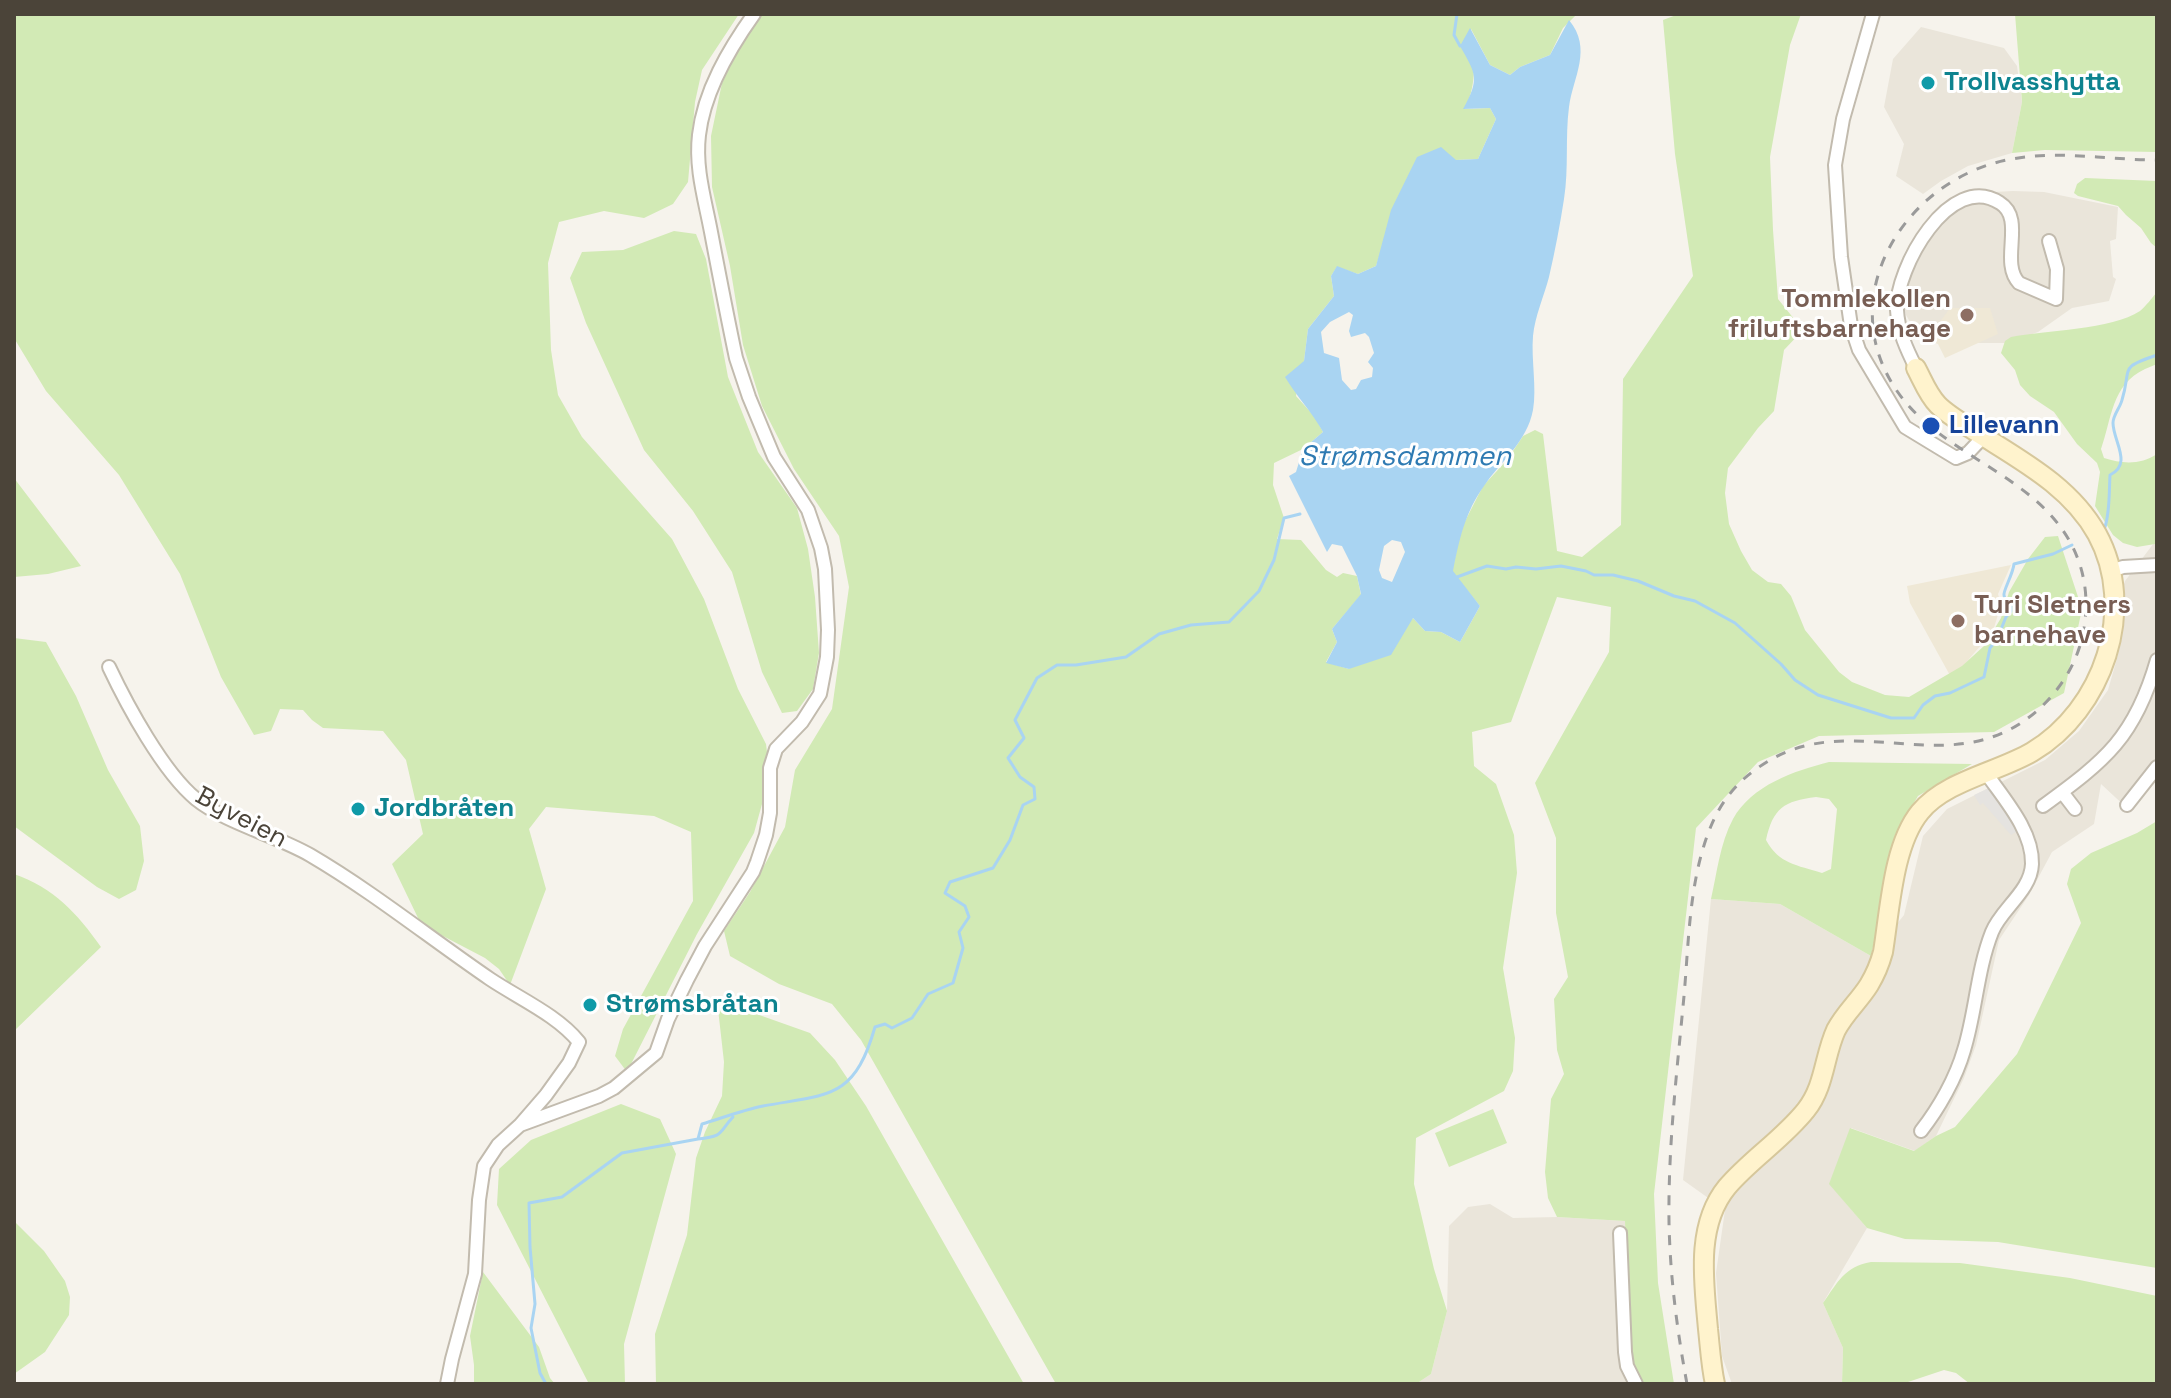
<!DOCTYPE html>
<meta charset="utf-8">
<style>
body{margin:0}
#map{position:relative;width:2171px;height:1398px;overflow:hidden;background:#f6f3ec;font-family:"Space Grotesk",sans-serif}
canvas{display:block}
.frame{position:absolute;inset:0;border:16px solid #4b4439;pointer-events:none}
</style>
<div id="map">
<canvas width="2171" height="1398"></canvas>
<div class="frame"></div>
</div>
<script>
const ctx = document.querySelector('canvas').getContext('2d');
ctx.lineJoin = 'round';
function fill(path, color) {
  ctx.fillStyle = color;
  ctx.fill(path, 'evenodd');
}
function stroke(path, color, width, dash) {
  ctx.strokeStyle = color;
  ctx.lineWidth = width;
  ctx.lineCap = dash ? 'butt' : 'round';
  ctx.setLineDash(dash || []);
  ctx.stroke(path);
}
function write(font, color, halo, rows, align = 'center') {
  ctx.font = font + ' "Space Grotesk",sans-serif';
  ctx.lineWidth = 6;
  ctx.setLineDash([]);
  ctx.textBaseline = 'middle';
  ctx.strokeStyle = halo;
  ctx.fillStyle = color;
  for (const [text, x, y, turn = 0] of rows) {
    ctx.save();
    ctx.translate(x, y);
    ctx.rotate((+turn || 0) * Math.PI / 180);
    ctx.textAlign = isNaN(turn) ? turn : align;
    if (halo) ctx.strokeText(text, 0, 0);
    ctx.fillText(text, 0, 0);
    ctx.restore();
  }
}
const residential = new Path2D(`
 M1921,27L2004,48L2017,66L2022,102L2012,153L1968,166L1941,181L1923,194L1896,176L1904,144L1884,107L1893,59Z
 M2013,191L2044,192L2118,207L2116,239L2110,241L2113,277L2116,279L2109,301L2072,308L2038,332L2007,343H1934L1918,336L1906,315L1903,298L1909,270L1924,244L1942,220L1956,209L1994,192Z
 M2157,539V776L2129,810L2101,784L2094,824L2052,852L2029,895L1999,940L1976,1045L1964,1078L1936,1136L1915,1151L1851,1128L1830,1184L1867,1228L1823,1303L1843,1348L1842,1384H1732L1722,1356L1716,1273L1725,1210L1683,1180L1711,899L1780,904L1871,956L1904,915L1923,836L1947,809L2045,760L2079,731L2108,690L2118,655L2123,587L2125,581Z
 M1490,1204L1513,1218L1557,1217L1625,1221L1628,1354L1639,1384H1416L1431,1374L1447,1311L1449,1226L1468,1207Z`);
const education = new Path2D(`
 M1950,308H1990L1998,334L1945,358L1938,344L1919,337L1920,328L1930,324L1939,323Z
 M2011,565L1998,594L2001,605L1993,631L1952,679L1910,603L1907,586Z`);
const green = new Path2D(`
 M14,14H739L702,70L695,102L688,182L673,204L644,218L604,211L559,222L548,263L551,350L558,395L582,437L672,539L704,599L738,689L766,744L770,775L754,833L697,934L627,1072L615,1056L623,1029L693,901L691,832L654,816L546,807L529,829L546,889L510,985L499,969L485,958L441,935L419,920L392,864L423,834L406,760L383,731L323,728L312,720L303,710L280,709L271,731L254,735L221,677L180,574L119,475L46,391L14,338Z
 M760,14H1577L1563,28L1550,55L1520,67L1510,75L1490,65L1471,29C1474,58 1478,82 1465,109L1490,108L1496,119L1478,159L1456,160L1383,245L1376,266L1358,274L1337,267L1331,276L1334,296L1308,329L1304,361L1296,396L1315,417L1323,432L1303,449L1274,463L1273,485L1284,518L1277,539L1301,540L1326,570L1337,577L1343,573L1357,576L1361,595L1332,629L1337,642L1326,662L1349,669L1413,618L1425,631L1441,632L1460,642L1480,606L1452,572L1461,529L1483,486L1507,460L1523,436L1535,430L1543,434L1557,551L1582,557L1621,525L1623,379L1693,276L1675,154L1663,20L1679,14H1801L1790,45L1770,157L1773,230L1778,299L1803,330L1784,350L1774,411L1758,428L1728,468L1725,493L1729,524L1741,551L1752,570L1768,582L1781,584L1791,596L1805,630L1839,672L1852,682L1885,695L1909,697L1962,666L1984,646L2001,618L2009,592L2028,559L2045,537L2058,536L2082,609L2064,693L1994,732L1819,736L1758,762L1696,828L1654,1194L1658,1283L1674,1384H1639L1628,1354L1625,1221L1557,1217L1548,1198L1545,1172L1551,1099L1564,1074L1557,1050L1554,999L1568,977L1556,913V838L1535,783L1609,652L1611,607L1557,597L1511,722L1472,732L1474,766L1496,784L1514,835L1517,873L1503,968L1515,1038L1513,1071L1504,1091L1416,1138L1414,1184L1434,1269L1447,1311L1431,1374L1416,1384H1056L861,1040L832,1004L779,984L730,956L724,931L750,892L785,827L795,770L832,709L849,587L839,536L794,469L762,406L743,345L730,266L712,187L711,136L722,83L750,25Z
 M2015,14H2157V152L2045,150L2012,153L2022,102Z
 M2085,178L2157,181V248L2151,243L2141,228L2126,215L2118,206L2078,196L2074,193L2077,184Z
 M674,231L696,234L706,259L728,377L758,452L797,508L808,549L815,597L819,653L813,689L797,711L782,713L762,672L732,572L693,511L644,450L586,323L570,278L582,252L623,250Z
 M2157,292V364C2153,366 2149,367 2145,369C2111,385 2112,419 2101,449L2104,458C2122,464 2141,465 2157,454V539L2155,544L2137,547L2123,543L2113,535L2095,506L2100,472L2097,463L2077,444L2054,412L2030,396L2020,385L2015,370L2001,353L2005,341L2011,337C2045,330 2112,330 2140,311C2146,306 2152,298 2157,292Z
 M14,478L81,566L48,574L14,577Z
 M14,638L46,642L76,696L108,770L140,826L144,861L136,890L119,899L97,887L14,826Z
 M1829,762L1972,764L1918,796L1895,835L1884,897L1871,956L1780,904L1711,899C1717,873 1720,843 1733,819C1752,785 1794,771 1829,762ZM1816,797L1829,799L1837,809L1831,869L1822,873C1797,865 1779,864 1766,840C1773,808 1784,801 1816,797Z
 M2157,821V1268L1998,1242L1905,1239L1867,1228L1829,1184L1850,1128L1914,1151L1936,1136L1955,1127L2017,1054L2081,923L2067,884L2071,869L2091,853L2137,833Z
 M14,874C54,888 77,913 101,947L14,1031Z
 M717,1000L810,1033L835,1060L866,1106L1024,1384H656L655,1334L687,1235L696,1158L705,1132L722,1096L724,1062Z
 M621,1104L660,1119L676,1154L624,1344L625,1384H589L497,1205L499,1169L531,1140Z
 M1493,1109L1507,1143L1449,1167L1435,1133Z
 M14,1221L44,1251L65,1281L70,1297L69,1315L45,1352L14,1374Z
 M1871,1262L1960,1263L2070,1278L2157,1296V1384H1970L1956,1373L1944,1370L1902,1384H1842L1843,1348L1823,1303C1838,1282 1844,1267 1871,1262Z
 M483,1272L539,1347L550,1378L555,1384H474V1365L470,1336Z`);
const parking = new Path2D(`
 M1991,787L2019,830L2011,835L1983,803L1980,805L1974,795Z`);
const water = new Path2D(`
 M1569,20C1593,49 1573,77 1569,107C1565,138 1569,168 1564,199C1560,225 1555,251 1549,277C1544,296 1535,316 1533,336C1531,359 1537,388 1533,410C1527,442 1501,461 1484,486C1465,512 1459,541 1453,571L1480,606L1460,642L1441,632L1425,631L1413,618L1391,655L1349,669L1326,663L1337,642L1332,629L1361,594L1357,576L1342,546L1332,544L1327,552L1289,476L1296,472L1303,449L1323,432C1312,412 1297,397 1285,377L1304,361L1308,329L1334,296L1331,276L1337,266L1358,274L1376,266L1391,210L1417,157L1441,147L1456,160L1478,159L1496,119L1490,108L1463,109C1480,79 1476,74 1460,46L1470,28L1490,65L1510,75L1520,67L1550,55ZM1349,312L1353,315L1349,331L1351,337L1365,333L1369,337L1374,353L1368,362L1373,368L1372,377L1361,380L1356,389L1351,390L1342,380L1339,358L1324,353L1321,332L1330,322ZM1392,540L1401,542L1405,552L1392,582L1382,578L1379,570L1384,546Z`);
const stream = new Path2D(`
 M1457,14L1454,35L1460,46
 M2105,527C2110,511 2109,493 2110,475C2133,464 2113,441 2113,423C2113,415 2120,408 2122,400C2132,367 2118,368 2157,355
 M1457,577L1487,566L1506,569L1516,567L1536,569L1561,566L1586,571L1594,575H1613L1638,581L1674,596L1695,601L1735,623L1781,664L1795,680L1818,695L1891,718H1914L1923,705L1935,696L1950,693L1984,677L1990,648L1997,639L2006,617L2011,611V605C2009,602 2004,599 2004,595C2003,591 2013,574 2014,564L2053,554L2072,545
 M698,1139C725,1136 718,1133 733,1117
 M546,1384L540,1373L531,1328L535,1304L530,1247L529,1203L562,1197L622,1153L698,1139L702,1124C722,1118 743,1110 763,1106C829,1094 854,1100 875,1027L885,1024L892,1028L912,1018L928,994L953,983L963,948L959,932L969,917L965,906L945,893L950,882L993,868L1010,840L1023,805L1035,799L1034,787L1020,777L1008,758L1024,738L1015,720L1037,678L1057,665H1076L1126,657L1159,634L1191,625L1229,622L1259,591L1274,560L1284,518L1300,514`);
const street = new Path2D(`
 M1873,14L1843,119L1835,165L1841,257L1851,326L1859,350L1905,427L1956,458L1968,453L1984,436
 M1916,368C1907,350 1898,331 1897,310C1895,269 1950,170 2000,203C2026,219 1999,262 2019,283L2056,299L2057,269L2049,241
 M2111,571L2123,567L2157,565
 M109,667C127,705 163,772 196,799C226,823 275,835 310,855C373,892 430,938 490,979C520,999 557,1015 579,1042L569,1063L546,1095L520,1125L498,1145L484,1166L479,1200L475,1274L452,1359L447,1384
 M2062,792L2075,809
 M2127,805L2157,767
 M2043,806C2106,760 2135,737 2157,660
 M520,1125L599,1096L614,1088L656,1053L668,1019L687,980L705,946L753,872L757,862L766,835L770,813V768L776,749L802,722L820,694L827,657L828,630L825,569L821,548L808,510L774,457L749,397L736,358C727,316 719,274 711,232C705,200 695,168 699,135C704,91 729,49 754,14
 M1921,1131C1939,1108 1956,1078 1964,1050C1976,1011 1977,970 1992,932C2001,909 2031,891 2032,864C2033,831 2004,799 1986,773
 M1620,1233L1625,1352L1627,1366L1636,1384`);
const secondary = new Path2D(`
 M1715,1384C1711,1366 1710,1347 1708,1329C1704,1283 1695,1226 1727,1187C1751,1159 1783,1139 1806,1110C1825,1086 1824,1056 1836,1030C1845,1013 1859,1001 1869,985C1875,975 1880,963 1883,952C1890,909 1893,845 1920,812C1945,781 1998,772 2032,752C2103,710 2138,609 2097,534C2071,487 2022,461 1978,433C1964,424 1949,416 1938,405C1928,395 1923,381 1916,368`);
const rail = new Path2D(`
 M1687,1384C1677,1330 1670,1276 1669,1222C1668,1146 1677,1071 1684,996C1689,940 1689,879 1711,826C1720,804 1735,784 1755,770C1847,700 1948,789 2038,710C2058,692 2074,668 2081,642C2088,616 2088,588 2079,562C2049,476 1945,461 1897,391C1831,295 1907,177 2012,159C2060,150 2109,160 2157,160`);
const markers = [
 [1928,83,8,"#0f9aa8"],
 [1967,315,8,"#8d6e63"],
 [1931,426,10,"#1a4fb4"],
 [1958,621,8,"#8d6e63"],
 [358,809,8,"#0f9aa8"],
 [590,1005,8,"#0f9aa8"]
];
const cultureNames = [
 ["Trollvasshytta",1944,83],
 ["Jordbråten",374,809],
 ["Strømsbråtan",606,1005]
];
const educationNames = [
 ["Tommlekollen",1951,300],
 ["friluftsbarnehage",1951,330],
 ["Turi Sletners",1974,606,"left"],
 ["barnehave",1974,636,"left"]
];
const transitNames = [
 ["Lillevann",1949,426]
];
const streetNames = [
 ["Byveien",241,818,28]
];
const waterNames = [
 ["Strømsdammen",1405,457]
];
fill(residential, '#eae5da');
fill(education, '#efe8d6');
fill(green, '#d2eab5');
fill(parking, '#e5e3e0');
fill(water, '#a9d4f2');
stroke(stream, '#a9d4f2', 3);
stroke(street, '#c2bbae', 16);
stroke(secondary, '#d6c79b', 22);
stroke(street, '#fff', 12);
stroke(secondary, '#fff3cd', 18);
stroke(rail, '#9a9a9a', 3, [10, 10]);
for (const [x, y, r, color] of markers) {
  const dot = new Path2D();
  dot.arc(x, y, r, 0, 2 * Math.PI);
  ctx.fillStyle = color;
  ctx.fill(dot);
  stroke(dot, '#fff', 3);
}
write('bold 26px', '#0d838f', '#fff', cultureNames, 'left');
write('bold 26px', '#785e54', '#fff', educationNames, 'right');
write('bold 26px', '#164399', '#fff', transitNames, 'left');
write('26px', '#4b4439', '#fff', streetNames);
write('italic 28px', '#2e7ab2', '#fff', waterNames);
</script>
